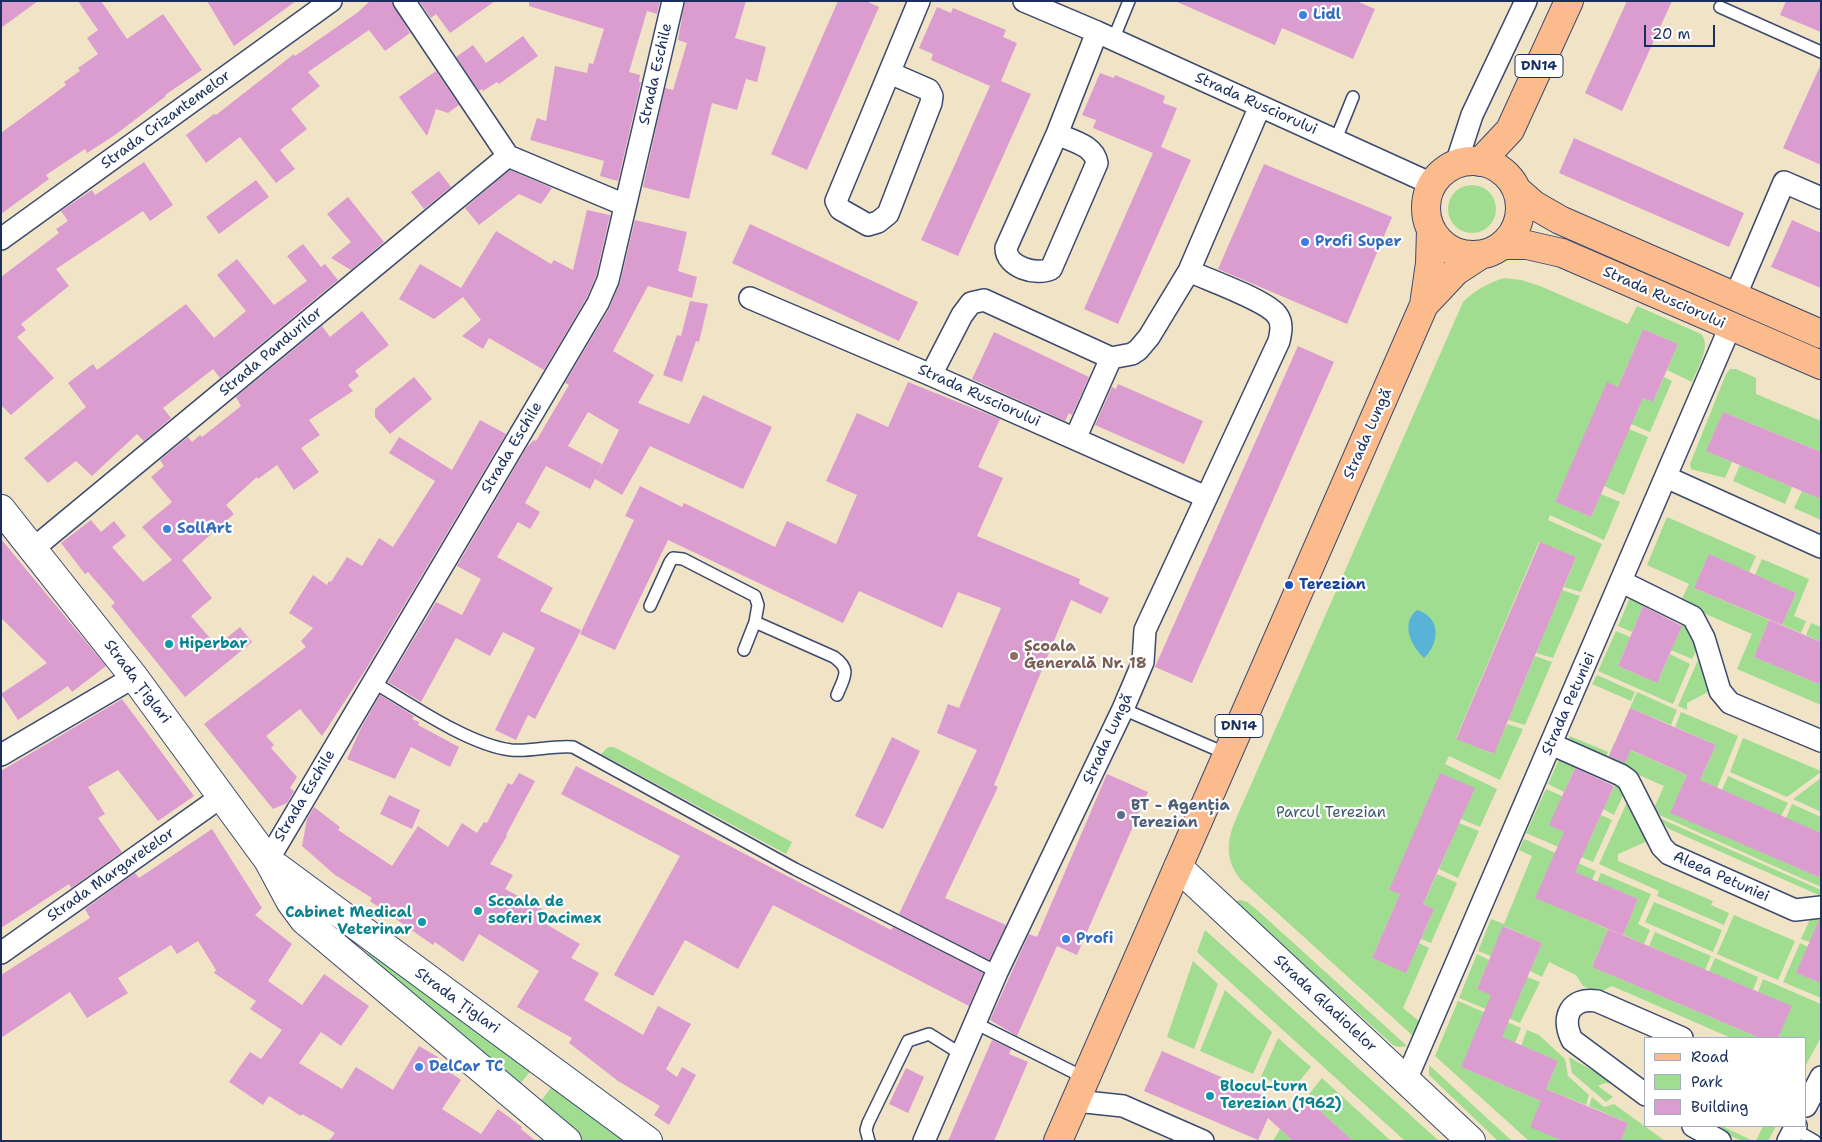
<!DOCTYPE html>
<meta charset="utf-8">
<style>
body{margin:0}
#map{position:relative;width:1822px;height:1142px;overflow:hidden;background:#f1e3c6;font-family:"Shantell Sans",sans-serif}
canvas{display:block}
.frame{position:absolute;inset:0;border:2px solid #1b2f5e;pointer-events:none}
.legend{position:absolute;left:1644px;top:1037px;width:162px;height:90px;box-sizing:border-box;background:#fff;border:1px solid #a4acbf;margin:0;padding:6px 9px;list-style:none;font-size:15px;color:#1b2f5e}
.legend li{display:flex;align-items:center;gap:10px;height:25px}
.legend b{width:25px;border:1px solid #a4acbf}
.scale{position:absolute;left:1644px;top:25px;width:71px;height:22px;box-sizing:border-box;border:2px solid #1b2f5e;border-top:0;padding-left:6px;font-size:15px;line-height:18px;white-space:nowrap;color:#1b2f5e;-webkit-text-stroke:4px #fff;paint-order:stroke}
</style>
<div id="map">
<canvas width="1822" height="1142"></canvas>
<div class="frame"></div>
<ul class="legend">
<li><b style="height:6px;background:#fbbb8c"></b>Road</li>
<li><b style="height:14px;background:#a0dd90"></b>Park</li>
<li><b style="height:14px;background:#db9dd0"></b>Building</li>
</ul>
<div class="scale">20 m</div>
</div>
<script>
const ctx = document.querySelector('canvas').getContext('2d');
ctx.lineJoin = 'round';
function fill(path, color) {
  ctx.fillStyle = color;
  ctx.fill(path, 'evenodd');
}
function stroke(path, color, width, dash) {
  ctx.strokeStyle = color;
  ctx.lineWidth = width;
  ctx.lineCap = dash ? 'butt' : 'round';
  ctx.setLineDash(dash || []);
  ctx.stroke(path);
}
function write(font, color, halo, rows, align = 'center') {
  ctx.font = font + ' "Shantell Sans",sans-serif';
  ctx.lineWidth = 4.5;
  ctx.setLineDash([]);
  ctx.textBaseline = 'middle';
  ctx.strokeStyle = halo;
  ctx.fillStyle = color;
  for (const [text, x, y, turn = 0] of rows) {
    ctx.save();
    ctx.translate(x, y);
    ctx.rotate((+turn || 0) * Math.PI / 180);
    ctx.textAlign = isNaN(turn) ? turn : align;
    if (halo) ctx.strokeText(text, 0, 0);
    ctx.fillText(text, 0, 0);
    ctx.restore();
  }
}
const green = new Path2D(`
 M1448 209a24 24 0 1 1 48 0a24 24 0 1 1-48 0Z
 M1504,278L1521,280L1540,286L1628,324L1637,306L1701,334C1712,346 1697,369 1692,382L1667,370L1678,344L1643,329L1618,387L1608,383L1555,502L1591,517L1601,494L1620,502L1604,540L1550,515L1548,520L1602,544L1581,592L1564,587L1576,557L1539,542L1456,738L1493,754L1507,724L1523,729L1500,780L1449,756L1445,764L1497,789L1480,827L1461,819L1474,788L1400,894L1372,958L1406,972L1419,943L1429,948L1403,1008L1419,1021L1413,1036L1241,880C1226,861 1226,844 1235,821L1463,302C1475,290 1488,283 1504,278Z
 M1730,369H1736L1756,378V394L1821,421V452L1723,412L1707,451L1732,462L1725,478L1691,469L1690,464L1726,374Z
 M1664,377L1672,381L1650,432L1631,424L1643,398L1653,402Z
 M1629,429L1648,437L1624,495L1604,486Z
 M1740,465L1792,487L1785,504L1733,481Z
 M1802,491L1821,499V520L1794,508Z
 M1667,517L1756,556L1749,572L1709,555L1694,588L1769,620L1754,657L1821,685V705L1737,669L1752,634L1680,603L1689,584L1647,565Z
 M1762,559L1809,579L1794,616L1806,621L1801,633L1782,625L1796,593L1755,575Z
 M1562,590L1580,596L1553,658L1536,653Z
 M1631,595L1685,618L1699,645L1692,659L1671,650L1684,621L1644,604L1632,632L1618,626Z
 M1811,623L1821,627V642L1806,635Z
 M1616,631L1630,637L1618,666L1657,683L1670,654L1690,664L1673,704L1598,671Z
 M1701,653L1710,691L1687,703V710L1678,706Z
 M1535,656L1552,662L1525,725L1508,720Z
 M1597,675L1635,692L1631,701L1592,684Z
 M1637,692L1677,710L1671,725L1630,708Z
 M1681,712L1738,736L1717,788L1700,780L1716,745L1675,727Z
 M1570,736L1608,752L1605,759L1568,741Z
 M1743,738L1821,771V772L1787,797L1730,772Z
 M1614,743L1687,775L1671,812L1821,878V887L1655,813L1654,808L1664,786L1607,761Z
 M608,747H614L792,842L786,854L601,754Z
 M1561,755L1619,781L1625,791L1614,815L1603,809L1617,781L1577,763L1564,792L1548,784Z
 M1728,776L1788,803L1781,816L1722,790Z
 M1821,778V812L1793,799Z
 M1546,789L1562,796L1588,843L1601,815L1612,820L1593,862L1526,833Z
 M1629,798L1650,840L1618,854V861L1713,901L1711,905L1729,913L1724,925L1657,896L1659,891L1599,864Z
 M1792,804L1821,817V833L1786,818Z
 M1657,817L1821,890V896L1669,829Z
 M1459,823L1479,831L1458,878L1439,869Z
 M1524,839L1596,871L1592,880L1536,898L1608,929L1592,967L1760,1038H1731L1612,986L1598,993L1583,986L1576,975L1549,962L1542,977L1530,971L1542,943L1504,926L1491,956L1478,951L1491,919L1504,924L1532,856L1519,850Z
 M1601,873L1651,894L1638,924L1650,930L1644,944L1623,935L1638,899L1597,882Z
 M1437,874L1457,883L1431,943L1421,939L1434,909L1423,904Z
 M1240,900L1247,902L1256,909L1407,1046L1399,1047L1393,1045L1234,902Z
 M1654,902L1722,930L1713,952L1645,922Z
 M1734,915L1795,941L1778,980L1717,954Z
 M1821,916L1810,942L1801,939L1811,917Z
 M1205,930L1439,1141H1405L1197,952Z
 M1655,932L1711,956L1705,970L1649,946Z
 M1800,943L1808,947L1797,973L1821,983V998L1783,982Z
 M373,948L533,1068L515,1090L360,964Z
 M1477,954L1489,960L1477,989L1527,977L1540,982L1520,1023L1459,998Z
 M1715,958L1758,977L1753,990L1709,972Z
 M1193,961L1218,984L1194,1049L1167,1037Z
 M1763,979L1821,1004V1037L1806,1065V1038H1778L1791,1006L1758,992Z
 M1225,990L1272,1032L1253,1074L1200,1051Z
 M1458,1001L1521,1028L1515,1043L1478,1028L1461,1067L1541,1101L1563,1141H1529L1435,1056Z
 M1527,1030L1539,1035L1565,1059L1568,1076L1589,1095L1586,1105L1546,1089L1558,1061L1521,1046Z
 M1278,1038L1311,1067L1292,1090L1261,1077Z
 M1569,1057L1616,1084L1605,1083L1598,1086L1613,1097L1606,1102L1572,1073Z
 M1429,1065L1512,1141H1498L1429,1075Z
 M1322,1078L1391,1141H1353L1307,1099L1293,1114Z
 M554,1084L630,1141H577L536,1107Z
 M1592,1097L1604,1107L1614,1104L1665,1141H1621L1628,1123L1589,1106Z
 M1710,1126H1722L1753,1141H1742Z
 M1763,1126H1776L1768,1141H1756Z
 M1280,1129L1293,1141H1273Z`);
const water = new Path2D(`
 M1417,610C1441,617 1440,643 1424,658C1411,646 1400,623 1417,610Z`);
const building = new Path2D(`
 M1,1H38L1,28Z
 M78,1H101L127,39L163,14L202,70L165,95L166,96L115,135L87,153L85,149L46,175L49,179L1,214V133L66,85L64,82L80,71L78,68L98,54L87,38L98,30Z
 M207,1H296L234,46Z
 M370,1H392L410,33L385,51L369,30L308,72L320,86L291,109L307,129L280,150L295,169L276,183L240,137L206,163L186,135L214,114L216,115L294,54L295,56L357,13Z
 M419,1H495L450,33L436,14L431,18Z
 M529,1H660L657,14L647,11L629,72L640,75L639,82H641L618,181L600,176L604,161L530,140L537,118L546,121L555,66L587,73L589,63L593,64L604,29L529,6Z
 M685,1H746L735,38L766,47L757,82L746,79L737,110L712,103L689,199L643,187L665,88L673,90L687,43L678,40Z
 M838,1H866L879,7L807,170L771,154Z
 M1175,1H1356L1375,9L1353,59L1282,28L1275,45Z
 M1627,1H1672L1622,111L1585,93Z
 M1786,1H1821V32L1780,15Z
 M937,7L951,13L953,8L1006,30L1003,37L1017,43L1001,81L1031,94L958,256L921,240L990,86L931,60L933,54L919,48Z
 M523,36L538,56L499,84L497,82L483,91L482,89L479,91L456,57L473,45L486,63Z
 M1821,64V165L1783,148Z
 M436,71L459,105L448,113L436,109L427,136L399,97Z
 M1100,73L1114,78L1115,75L1165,96L1163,103L1177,108L1161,147L1191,160L1118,324L1084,309L1153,153L1093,128L1096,120L1082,115Z
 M1574,138L1744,213L1729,247L1559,173Z
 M144,162L173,205L150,221L143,211L56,269L69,286L21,324L26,330L17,337L54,378L11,415L1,405V277L59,233L56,229L68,221L61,211L92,190L95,195Z
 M1264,164L1392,217L1347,324L1218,269Z
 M510,170L552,188L541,204L519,194L479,225L465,208Z
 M439,171L451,187L424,209L411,192Z
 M256,180L269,197L219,234L206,217Z
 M348,197L384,242L351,270L331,258L351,242L327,214Z
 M587,210L610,215L596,276L587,297L544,370L489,338L483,349L462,336L481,320L463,297L434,319L399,299L420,264L461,288L496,231L551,264L554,260L573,270Z
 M635,220L687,232L678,271L697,277L692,298L648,286L613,351L654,375L638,403L689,424L703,395L772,427L743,489L650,446L622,495L595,479L590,489L546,466L525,503L540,512L530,529L518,522L497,557L553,588L540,611L581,630L535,719L528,715L516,740L495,730L535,648L503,632L490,656L456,638L421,702L388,682L436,602L462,615L481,579L457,566L527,447L534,440L536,441L569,385L565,383L609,309L620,283ZM588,412L619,430L595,479L602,464L568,446Z
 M1792,220L1821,233V288L1771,267Z
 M750,224L918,302L899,341L732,263Z
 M303,244L321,267L325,264L338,280L220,378L213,369L163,408L171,418L144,441L137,434L92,476L76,461L48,483L24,458L86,407L68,383L93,364L97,370L186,304L214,338L246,311L217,275L237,259L274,305L307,281L287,256Z
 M690,301L708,304L699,342L696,341L682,382L663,375L677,335L681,336Z
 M362,311L389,345L355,371L359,376L348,385L353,391L309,420L320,435L301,448L319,472L294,490L277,465L258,479L257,477L226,505L234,514L182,560L212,598L191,616L217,646L240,627L252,642L185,697L111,606L115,603L88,572L85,574L61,543L91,520L101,532L114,521L126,536L112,547L143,582L172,560L142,527L172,502L151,477L164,466L160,460L188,437L192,442L200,435L202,437L241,406L236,397L322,326L330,337Z
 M1643,329L1678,344L1653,402L1643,398L1591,517L1555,502L1607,382L1618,387Z
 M994,332L1089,377L1072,415L1069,413L1065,421L972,379Z
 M1298,346L1334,362L1192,683L1155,667Z
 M414,377L432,399L390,434L375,417V409Z
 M908,382L1000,419L978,467L1003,478L977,536L1080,579L1079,584L1109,598L1101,614L1071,600L994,785L998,787L945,898L1006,925L989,960L899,914L977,750L937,733L948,704L959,708L1001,608L958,592L942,628L859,591L843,623L668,540L615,650L580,634L634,520L625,516L640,486L682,507L684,503L775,547L787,521L836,544L857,495L826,481L857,413L888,427Z
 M1118,384L1203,421L1184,464L1095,425L1112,387L1116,389Z
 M1723,412L1821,452V499L1706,451Z
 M480,420L506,434L366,669L322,736L300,709L266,736L274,745L271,748L297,777L290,788L294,791L287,803L273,809L204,724L306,647L301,641L313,628L289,613L313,575L327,585L329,581L331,582L347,557L362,566L379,538L393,547L435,481L389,453L399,437L452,470Z
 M1,539L106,666L72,692L68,686L18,720L1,694L47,663L1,618Z
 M1540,542L1576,557L1494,754L1456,739Z
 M1709,554L1796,593L1782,625L1694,588Z
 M1643,606L1682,626L1657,683L1618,666Z
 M1769,620L1821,642V685L1754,657Z
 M380,695L414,716L412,719L419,722L418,725L459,747L450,767L411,747L395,779L347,759L361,728Z
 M122,699L194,796L158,821L118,770L88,787L105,814L98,818L122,852L71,888L69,884L1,928V771Z
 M1630,708L1716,745L1700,780L1821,833V878L1670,813L1687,775L1631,750L1625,763L1609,756Z
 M892,737L920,751L883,829L855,816Z
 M576,766L891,930L893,927L983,973L969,1006L773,905L738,969L685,940L653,996L614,975L680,856L561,794Z
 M1575,768L1614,786L1575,872L1638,899L1623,935L1535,898L1564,832L1549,825Z
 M519,773L535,781L506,835L507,836L490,864L513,875L505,889L544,910L539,920L580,944L571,958L599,973L584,1000L643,1035L658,1006L691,1024L666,1069L677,1077L682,1067L696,1075L669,1125L654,1115L660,1106L618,1081L569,1043L572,1038L517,1007L539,971L479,934L463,962L435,942L433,945L370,901L372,898L335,875L302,846L307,819L314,807L340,827L338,830L392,866L418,826L448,847L462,823L477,833L484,822L487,823L508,783L512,785Z
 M1440,773L1475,788L1423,904L1434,909L1406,973L1372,958L1400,894L1389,890Z
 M1107,774L1148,792L1077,955L1057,946L1017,1036L990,1020L1029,934L1037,937Z
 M389,795L420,810L412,829L380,814Z
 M212,829L262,908L255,915L292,944L268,981L302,1005L324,974L369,1006L341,1046L321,1032L299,1063L342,1089L356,1067L393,1090L419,1046L438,1057L435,1062L461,1080L442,1109L481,1134L498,1109L522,1127L521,1129L536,1141H329L335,1133L302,1114L301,1116L269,1096L263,1105L229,1082L250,1052L261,1059L282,1030L250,1009L256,1001L214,973L216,970L198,941L177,954L171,945L118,978L128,993L87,1018L70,992L1,1038V975L90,918L85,909L135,873L139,878Z
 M1819,920H1821V983L1796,973Z
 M1503,926L1542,943L1502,1037L1558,1061L1546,1089L1628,1123L1621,1141H1563L1530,1127L1541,1101L1461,1067L1491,995L1477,989Z
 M1608,929L1792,1006L1778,1038H1760L1592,967Z
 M992,1040L1011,1049L1009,1054L1028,1062L1016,1090L994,1141H948Z
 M1162,1051L1296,1110L1307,1099L1353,1141H1293L1268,1118L1258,1140L1144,1091Z
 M906,1068L924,1077L908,1113L889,1104Z`);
const service = new Path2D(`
 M1720,7L1821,52
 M1113,40L1129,1
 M1336,139L1353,97
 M650,606L670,562L673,558L683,559L755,596L758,605L755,622
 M744,650L755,622L834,657C852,670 844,677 837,695
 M373,682C410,704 469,745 511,750C532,752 552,745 573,747L795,869L997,972
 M1123,709L1227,754
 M975,1023L1085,1078
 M1794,1129L1815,1141
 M869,1141L866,1130L868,1123L908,1041L929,1034L961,1054`);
const minor = new Path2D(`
 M404,1L508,156L625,205
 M1024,1L1097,32L1432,184
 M890,73L929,90L932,96L931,103L888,214L878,222L868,225L840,209L836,201L919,1
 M1057,134C1072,141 1094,145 1097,163L1051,269C1036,276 1006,267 1006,248L1057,134L1097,32
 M1456,164L1472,115L1526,1
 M1,239L331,1
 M1735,297L1784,182L1821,198
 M750,298L931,375L1206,497
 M931,375L962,315L971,303L984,300L1111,358L1132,354L1138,350L1149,337L1189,271L1260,106
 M1075,439L1111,358
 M1666,477L1821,547
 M34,548L508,156
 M1622,582L1693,617L1704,638L1720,691L1730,703L1821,741
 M1551,744L1621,775L1628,780L1662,847L1669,854L1795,910L1821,907
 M1,755L134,677
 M268,860L598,303L608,280L673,1
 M1,953L221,797
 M1406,1080L1730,327
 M1646,1095L1572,1040C1561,1017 1570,997 1597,1001L1682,1038
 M1076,1101L1123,1106L1203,1141
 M1806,1106L1821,1077
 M1693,1126L1720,1141
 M924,1141L997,972L1123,709L1143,662L1145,630L1279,341C1281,332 1283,323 1277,315C1266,300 1208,280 1189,271
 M1788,1141L1796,1126`);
const tertiary = new Path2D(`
 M1,509L134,677L268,860L290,901L304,920L567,1141
 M277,867L648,1141
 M1178,867L1471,1141`);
const primary = new Path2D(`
 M1426 208a47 47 0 1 1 94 0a47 47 0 1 1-94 0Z
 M1480,162L1510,130L1569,1
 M1518,191L1534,205L1560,220L1821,334
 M1504,245H1527L1562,253L1821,365
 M1424,305L1456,271L1479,256
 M1058,1141L1424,305L1430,263L1431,230`);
const markers = [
 [1303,15,5,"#3f7fe0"],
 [1305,242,5,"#3f7fe0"],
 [167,529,5,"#3f7fe0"],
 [1289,585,5,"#1a4fb4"],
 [169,644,5,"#0f9aa8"],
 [1014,656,5,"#8d6e63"],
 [1121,815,5,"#5c6f8a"],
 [478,911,5,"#0f9aa8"],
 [422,922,5,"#0f9aa8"],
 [1066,939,5,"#3f7fe0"],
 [419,1067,5,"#3f7fe0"],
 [1210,1096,5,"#0f9aa8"]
];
const shields = [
 [1539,66,48],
 [1239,726,48]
];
const shieldNames = [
 ["DN14",1539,66],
 ["DN14",1239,726]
];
const shopNames = [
 ["Lidl",1313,15],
 ["Profi Super",1315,242],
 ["SollArt",177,529],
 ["Profi",1076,939],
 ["DelCar TC",429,1067]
];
const streetNames = [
 ["Strada Eschile",656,74,-77],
 ["Strada Rusciorului",1256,104,24],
 ["Strada Crizantemelor",166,120,-36],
 ["Strada Rusciorului",1664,298,24],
 ["Strada Pandurilor",271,352,-40],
 ["Strada Rusciorului",979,396,24],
 ["Strada Lungă",1368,434,-66],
 ["Strada Eschile",512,448,-59],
 ["Strada Țiglari",137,682,53],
 ["Strada Petuniei",1569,704,-66],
 ["Strada Lungă",1108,739,-65],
 ["Strada Eschile",305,796,-59],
 ["Strada Margaretelor",111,875,-35],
 ["Aleea Petuniei",1721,877,24],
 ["Strada Țiglari",457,1001,36],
 ["Strada Gladiolelor",1325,1004,43]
];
const transitNames = [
 ["Terezian",1299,585]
];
const cultureNames = [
 ["Hiperbar",179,644],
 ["Scoala de",488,902],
 ["soferi Dacimex",488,919],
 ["Cabinet Medical",412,913,"right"],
 ["Veterinar",412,930,"right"],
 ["Blocul-turn",1220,1087],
 ["Terezian (1962)",1220,1104]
];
const educationNames = [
 ["Școala",1024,647],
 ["Generală Nr. 18",1024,664]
];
const serviceNames = [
 ["BT - Agenția",1131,806],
 ["Terezian",1131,823]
];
const parkNames = [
 ["Parcul Terezian",1331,813]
];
fill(green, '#a0dd90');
fill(water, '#58b3d6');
fill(building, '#db9dd0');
stroke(service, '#3b4a6e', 14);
stroke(minor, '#3b4a6e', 24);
stroke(tertiary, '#3b4a6e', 30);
stroke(primary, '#3b4a6e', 30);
stroke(service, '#fff', 11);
stroke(minor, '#fff', 21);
stroke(tertiary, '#fff', 28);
stroke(primary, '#fbbb8c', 28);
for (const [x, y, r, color] of markers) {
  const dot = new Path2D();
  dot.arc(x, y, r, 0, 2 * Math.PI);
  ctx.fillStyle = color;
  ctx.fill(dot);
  stroke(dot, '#fff', 2);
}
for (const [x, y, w] of shields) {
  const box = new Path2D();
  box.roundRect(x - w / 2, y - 11.5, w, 23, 4);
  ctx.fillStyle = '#fff';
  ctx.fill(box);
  stroke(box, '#1b2f5e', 1);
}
write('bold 14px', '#1b2f5e', null, shieldNames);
write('bold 15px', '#366cbe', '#fff', shopNames, 'left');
write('15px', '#1b2f5e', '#fff', streetNames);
write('bold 15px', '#164399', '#fff', transitNames, 'left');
write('bold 15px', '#0d838f', '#fff', cultureNames, 'left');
write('bold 15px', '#785e54', '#fff', educationNames, 'left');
write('bold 15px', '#4e5e75', '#fff', serviceNames, 'left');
write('15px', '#3c5a6a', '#fff', parkNames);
</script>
